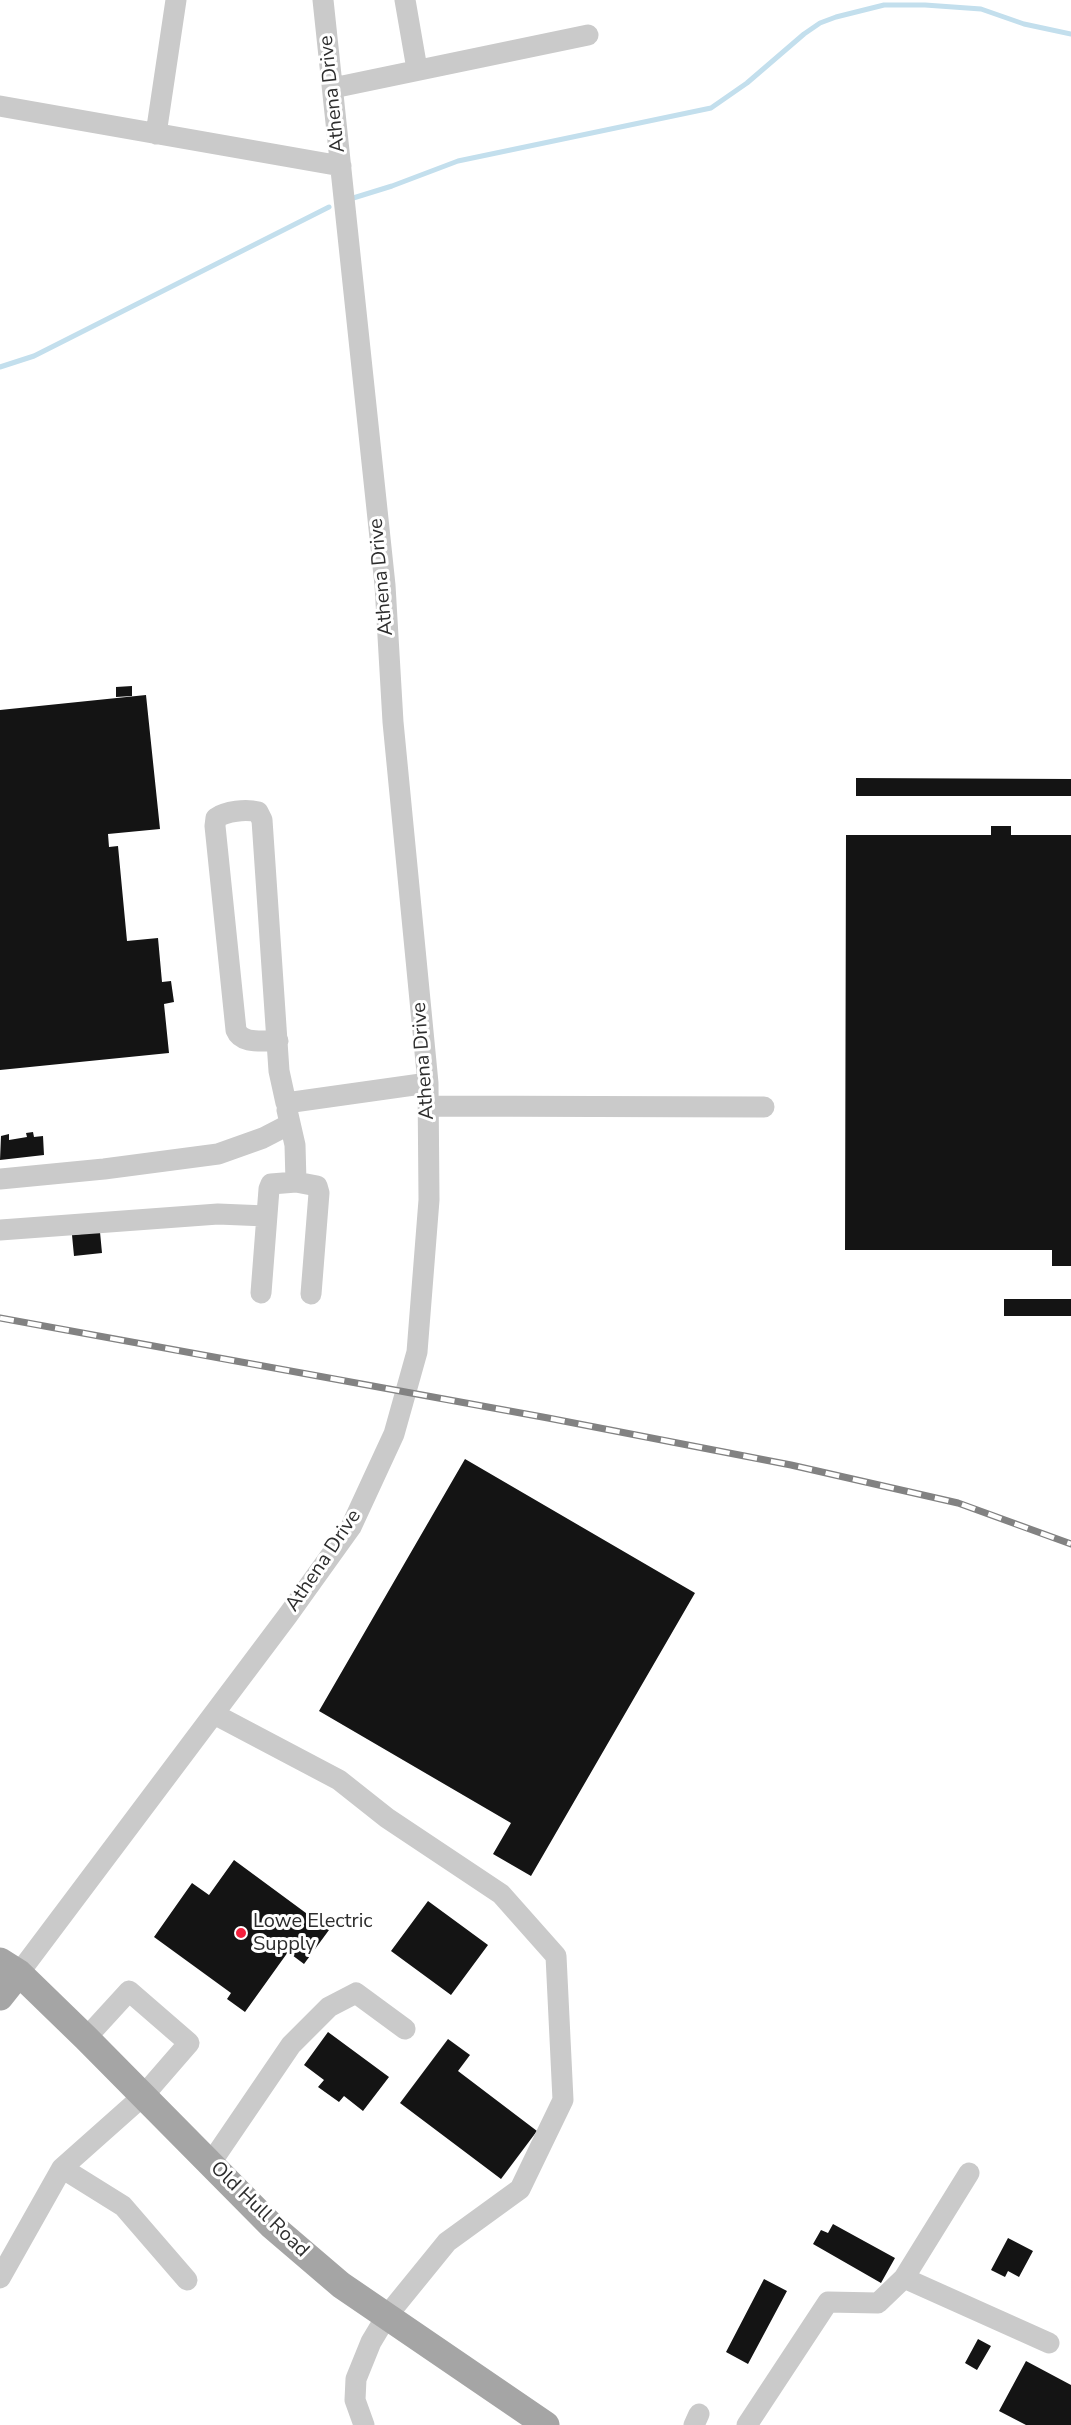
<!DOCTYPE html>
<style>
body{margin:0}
canvas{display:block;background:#fff}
</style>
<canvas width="1071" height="2425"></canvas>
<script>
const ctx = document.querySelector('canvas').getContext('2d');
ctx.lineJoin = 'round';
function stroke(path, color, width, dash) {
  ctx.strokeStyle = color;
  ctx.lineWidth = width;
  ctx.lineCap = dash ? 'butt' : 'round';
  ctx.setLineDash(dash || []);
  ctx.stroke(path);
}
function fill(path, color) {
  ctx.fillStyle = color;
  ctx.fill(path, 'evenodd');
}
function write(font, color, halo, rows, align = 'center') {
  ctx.font = font + ' "Nunito Sans",sans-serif';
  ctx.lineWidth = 6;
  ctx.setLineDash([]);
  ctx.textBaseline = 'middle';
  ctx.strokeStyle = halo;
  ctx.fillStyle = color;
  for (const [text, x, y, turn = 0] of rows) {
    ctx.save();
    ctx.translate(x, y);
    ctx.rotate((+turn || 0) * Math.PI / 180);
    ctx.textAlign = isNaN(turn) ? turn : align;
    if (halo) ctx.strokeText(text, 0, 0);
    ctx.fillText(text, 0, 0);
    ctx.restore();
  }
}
const stream = new Path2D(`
 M350,199L392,186L458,161L711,108L747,83L804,34L820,23L836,17L884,5H925L981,9L1024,24L1071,34
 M0,367L34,356L329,207`);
const building = new Path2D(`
 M132,686V696L116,697V687Z
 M146,695L160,829L108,834L109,847L118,846L127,941L158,938L162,982L171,981L174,1002L164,1004L169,1053L0,1070V710Z
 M856,778L1071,779V796H856Z
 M991,826H1011V835H1071V1266H1052V1250H845L846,835H991Z
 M33,1132L34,1137L43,1136L44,1155L0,1160L1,1136L9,1134V1140L27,1137L26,1133Z
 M100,1232L102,1253L74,1256L72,1235Z
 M1004,1299H1071V1316H1004Z
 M465,1459L695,1593L531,1876L493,1854L511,1823L319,1711Z
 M234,1860L329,1930L304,1964L288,1952L245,2012L227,1999L231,1993L154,1937L192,1883L209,1895Z
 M428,1901L488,1945L451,1995L391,1951Z
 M328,2032L389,2077L363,2111L344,2096L339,2102L318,2087L324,2080L304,2065Z
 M448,2039L470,2055L458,2071L537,2131L501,2179L400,2103Z
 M833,2224L895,2258L881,2283L813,2244L821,2230L828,2233Z
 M1008,2238L1033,2251L1019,2277L1008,2271L1005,2277L991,2270Z
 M764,2279L787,2291L748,2364L726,2352Z
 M978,2339L991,2346L977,2370L965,2363Z
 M1026,2361L1071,2385V2425H1026L999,2411Z`);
const minor = new Path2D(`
 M405,0L417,69
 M333,88L588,35
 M0,106L341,166
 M156,134L176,0
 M278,1041C264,1040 242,1045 236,1030L215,826L216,818C226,811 246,809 258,812L262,820L279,1071L286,1103L428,1083
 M428,1106L764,1107
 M0,1179L104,1169L218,1154L263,1138L290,1124
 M296,1182L317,1186L319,1193L311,1294
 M0,1230L218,1214L266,1216
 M261,1293L269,1189L271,1184L296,1182L295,1145L287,1110
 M214,1714L339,1780L387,1818L501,1894L556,1956L563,2100L520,2189L447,2242L386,2317L371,2342L356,2379L355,2400L364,2425
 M19,1973L288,1615L351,1527L394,1434L417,1352L429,1200L428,1083L393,722L385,585L323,0
 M210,2164L291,2045L329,2007L356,1993L405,2029
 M62,2168L123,2206L187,2280
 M0,2278L62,2168L143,2096L189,2043L129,1991L86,2038
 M904,2278L1049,2343
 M694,2425L699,2414
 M747,2425L828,2302L878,2303L904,2278L969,2173`);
const major = new Path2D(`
 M0,1961L19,1973L86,2038L272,2226L341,2285L546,2425
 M0,1997L19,1973`);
const rail = new Path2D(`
 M0,1318L548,1418L791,1465L958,1503L1071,1544`);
const markers = [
 [241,1933,6,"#f2203d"]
];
const streetNames = [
 ["Athena Drive",333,94,-96],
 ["Athena Drive",382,577,-95],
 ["Athena Drive",424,1061,-94],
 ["Athena Drive",324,1561,-56],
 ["Old Hull Road",259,2210,44]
];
const poiNames = [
 ["Lowe Electric",253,1922],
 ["Supply",253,1945]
];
stroke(stream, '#c3dfed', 5);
fill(building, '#141414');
stroke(minor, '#cacaca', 21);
stroke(major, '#a5a5a5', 27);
stroke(rail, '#828282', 7);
stroke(rail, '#fff', 4.5, [14]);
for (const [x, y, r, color] of markers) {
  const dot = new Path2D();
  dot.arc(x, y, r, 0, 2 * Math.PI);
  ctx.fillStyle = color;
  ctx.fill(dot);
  stroke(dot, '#fff', 2);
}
write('20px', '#2d2d2d', '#fff', streetNames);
write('20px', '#2d2d2d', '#fff', poiNames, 'left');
</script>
